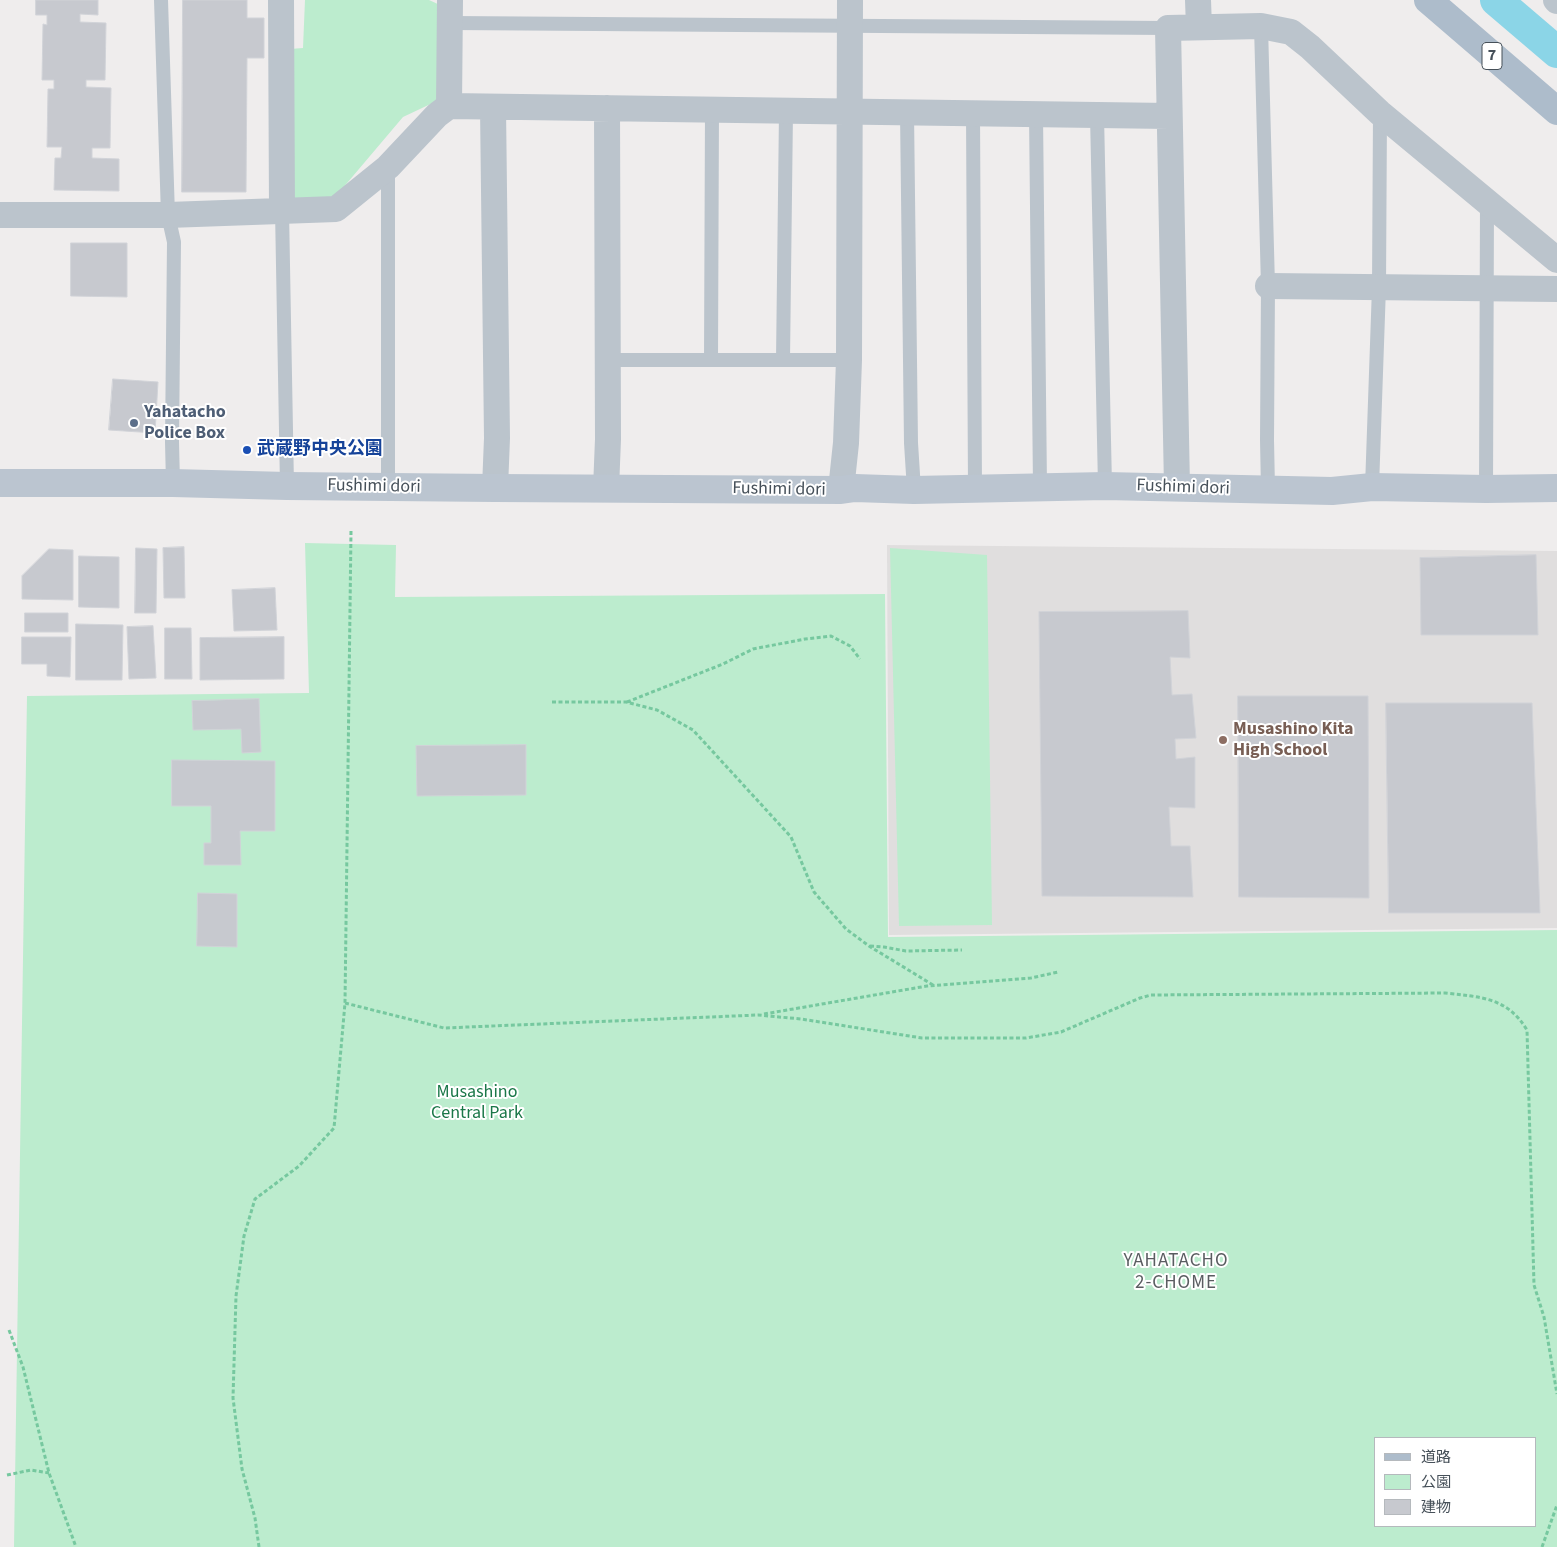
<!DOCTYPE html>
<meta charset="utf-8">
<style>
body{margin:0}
#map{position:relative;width:1557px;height:1547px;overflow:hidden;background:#efeded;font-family:"Source Sans 3","Noto Sans JP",sans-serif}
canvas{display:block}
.legend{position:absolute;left:1374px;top:1437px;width:162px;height:90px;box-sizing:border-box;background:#fff;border:1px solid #b5b9bd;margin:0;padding:6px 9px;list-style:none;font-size:15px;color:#465059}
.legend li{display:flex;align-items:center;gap:10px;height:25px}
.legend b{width:25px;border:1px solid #b5b9bd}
</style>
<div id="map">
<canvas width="1557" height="1547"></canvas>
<ul class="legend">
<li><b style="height:6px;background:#adbccb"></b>道路</li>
<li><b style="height:14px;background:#bcecce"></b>公園</li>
<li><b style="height:14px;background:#c7c9cf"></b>建物</li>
</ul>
</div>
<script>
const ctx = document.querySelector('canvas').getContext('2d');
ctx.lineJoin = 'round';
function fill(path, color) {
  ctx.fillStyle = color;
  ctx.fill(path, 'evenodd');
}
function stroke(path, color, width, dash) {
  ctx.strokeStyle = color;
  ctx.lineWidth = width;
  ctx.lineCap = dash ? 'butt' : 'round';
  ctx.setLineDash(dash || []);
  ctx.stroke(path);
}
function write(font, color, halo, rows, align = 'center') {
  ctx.font = font + ' "Source Sans 3","Noto Sans JP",sans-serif';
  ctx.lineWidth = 4;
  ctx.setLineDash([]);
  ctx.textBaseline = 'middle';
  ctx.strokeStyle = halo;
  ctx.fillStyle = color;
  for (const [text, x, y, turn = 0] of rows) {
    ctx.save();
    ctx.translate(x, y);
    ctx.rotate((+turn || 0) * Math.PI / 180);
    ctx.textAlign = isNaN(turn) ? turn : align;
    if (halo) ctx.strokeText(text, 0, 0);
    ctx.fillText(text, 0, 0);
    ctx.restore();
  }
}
const education = new Path2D(`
 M887,545L1557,551V928L889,935Z`);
const green = new Path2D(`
 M305,0H429L440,5L439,100L403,117L331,202L289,204L290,49L303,48Z
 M305,543L396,545L395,597L885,594L888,937L1557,930V1547H14L27,696L309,693ZM1376,1438H1536V1526H1376Z
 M890,548L987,555L992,925L899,926Z`);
const canal = new Path2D(`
 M1496,0L1557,52`);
const building = new Path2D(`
 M36,0H98V15L80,14V22L106,23L105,80H86V87L111,88L110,148H92V158L119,159V191L54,190L55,158H61L62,147H47L48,89H54V80H42L43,24L47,25V15H36Z
 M183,0H247V18H264V58H247L246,192H182Z
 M71,243H127V297L71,296Z
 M113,379L158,382L155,433L109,430Z
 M184,547L185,598H164L163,548Z
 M136,548L157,549L156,613H135Z
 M49,549L73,550V600L22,599V576Z
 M1536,555L1538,635H1421L1420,558Z
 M79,556L119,557V608L79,607Z
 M275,588L277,630L234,631L232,590Z
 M1188,611L1190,658L1170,657L1172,695L1192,694L1196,738L1175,739L1176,759L1195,757V808L1169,807L1171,846H1190L1193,897L1042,896L1039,612Z
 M25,613H68V632H25Z
 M76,624L123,625L122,680H76Z
 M153,626L156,678L129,679L127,627Z
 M165,628H191L192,679H165Z
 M22,637H71L70,677L47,676V664H22Z
 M284,637V679L200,680V638Z
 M1238,696H1368L1369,898L1239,897Z
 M259,699L261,752L242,753L241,729L193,730L192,701Z
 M1386,703H1532L1540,913H1389Z
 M526,745V795L417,796L416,746Z
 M172,760L275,761V831H240L241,865H204V843H211V806H172Z
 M198,893L237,894V947L197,946Z`);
const path = new Path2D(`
 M552,702H626L657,710L693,730L791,837L814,892L846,929L869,946L933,985
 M627,702L723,664L753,649L805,639L831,636L850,646L860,659
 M870,946L884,947L906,951L962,950
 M345,1003L444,1028L758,1015L801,1019L922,1038H1026L1061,1032L1140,998L1151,995L1445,993C1480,997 1507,997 1527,1030L1534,1285L1544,1317L1557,1394
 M764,1014L927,986L1031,978L1058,972
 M9,1330L23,1367L49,1473L76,1547
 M7,1475L31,1470L49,1473
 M259,1547L255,1518L242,1469L233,1398L236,1296L244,1236L255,1199L299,1166L334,1128L345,1003L351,531
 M1542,1547L1557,1505`);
const lane = new Path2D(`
 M161,0L168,215L174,242L172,442L173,483
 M451,23L1168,28
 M1261,26L1268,286L1267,440L1268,489
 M907,112L911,443L914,490
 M973,113L975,489
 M1036,114L1040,487
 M1097,115L1105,486
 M388,167V487
 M282,210L287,486
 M608,360H849
 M711,360L712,109
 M783,360L786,111
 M1372,487L1379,287L1380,113
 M1486,489L1487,202`);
const street = new Path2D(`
 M281,0L282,210
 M1198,0L1199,27
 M1556,0L1557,1
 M449,106L450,0
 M493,107L497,438L495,488
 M0,215H168L336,209L388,167L437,115L449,106L1169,116
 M1268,286L1557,289
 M1177,487L1168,28L1261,26L1291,32L1310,47L1380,113L1557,260
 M606,489L608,439L607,108
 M841,490L846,443L849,360L850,0`);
const secondary = new Path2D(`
 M0,483H173L287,486L495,488L841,490L855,488L914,490L1105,486L1332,491L1372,487L1486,489L1557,488`);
const primary = new Path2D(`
 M1428,0L1557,111`);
const markers = [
 [134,423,5,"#5c6f8a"],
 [247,450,5,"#1a4fb4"],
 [1223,740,5,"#8d6e63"]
];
const shields = [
 [1492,56,20]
];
const shieldNames = [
 ["7",1492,56]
];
const serviceNames = [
 ["Yahatacho",144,413],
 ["Police Box",144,434]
];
const transitNames = [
 ["武蔵野中央公園",257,450]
];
const streetNames = [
 ["Fushimi dori",374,487,1],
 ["Fushimi dori",1183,488,2],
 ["Fushimi dori",779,490,1]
];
const educationNames = [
 ["Musashino Kita",1233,730],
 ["High School",1233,751]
];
const parkNames = [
 ["Musashino",477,1093],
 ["Central Park",477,1114]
];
const neighbourhoodNames = [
 ["YAHATACHO",1176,1262],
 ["2-CHOME",1176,1284]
];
fill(education, '#e0dede');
fill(green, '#bcecce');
stroke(canal, '#8bd5e7', 32);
fill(building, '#c7c9cf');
stroke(building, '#d1d3d8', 1);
stroke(path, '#76c89f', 3, [4, 2.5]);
stroke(lane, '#bbc4cc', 14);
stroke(street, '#bbc4cc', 26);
stroke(secondary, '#bbc5d0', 28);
stroke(primary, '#adbccb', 28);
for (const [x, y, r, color] of markers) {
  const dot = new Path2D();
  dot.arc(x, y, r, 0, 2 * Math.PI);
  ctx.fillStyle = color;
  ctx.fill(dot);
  stroke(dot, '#fff', 2);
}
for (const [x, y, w] of shields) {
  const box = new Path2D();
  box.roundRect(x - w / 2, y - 13.5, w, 27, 4);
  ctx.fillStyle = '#fff';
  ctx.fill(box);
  stroke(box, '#465059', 1);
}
write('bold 16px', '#465059', null, shieldNames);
write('bold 18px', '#4e5e75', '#fff', serviceNames, 'left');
write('bold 18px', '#164399', '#fff', transitNames, 'left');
write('18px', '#465059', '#fff', streetNames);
write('bold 18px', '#785e54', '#fff', educationNames, 'left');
write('18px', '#1a7748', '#fff', parkNames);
ctx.letterSpacing = '1px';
write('19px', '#5a5d61', '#fff', neighbourhoodNames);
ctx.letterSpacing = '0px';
</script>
